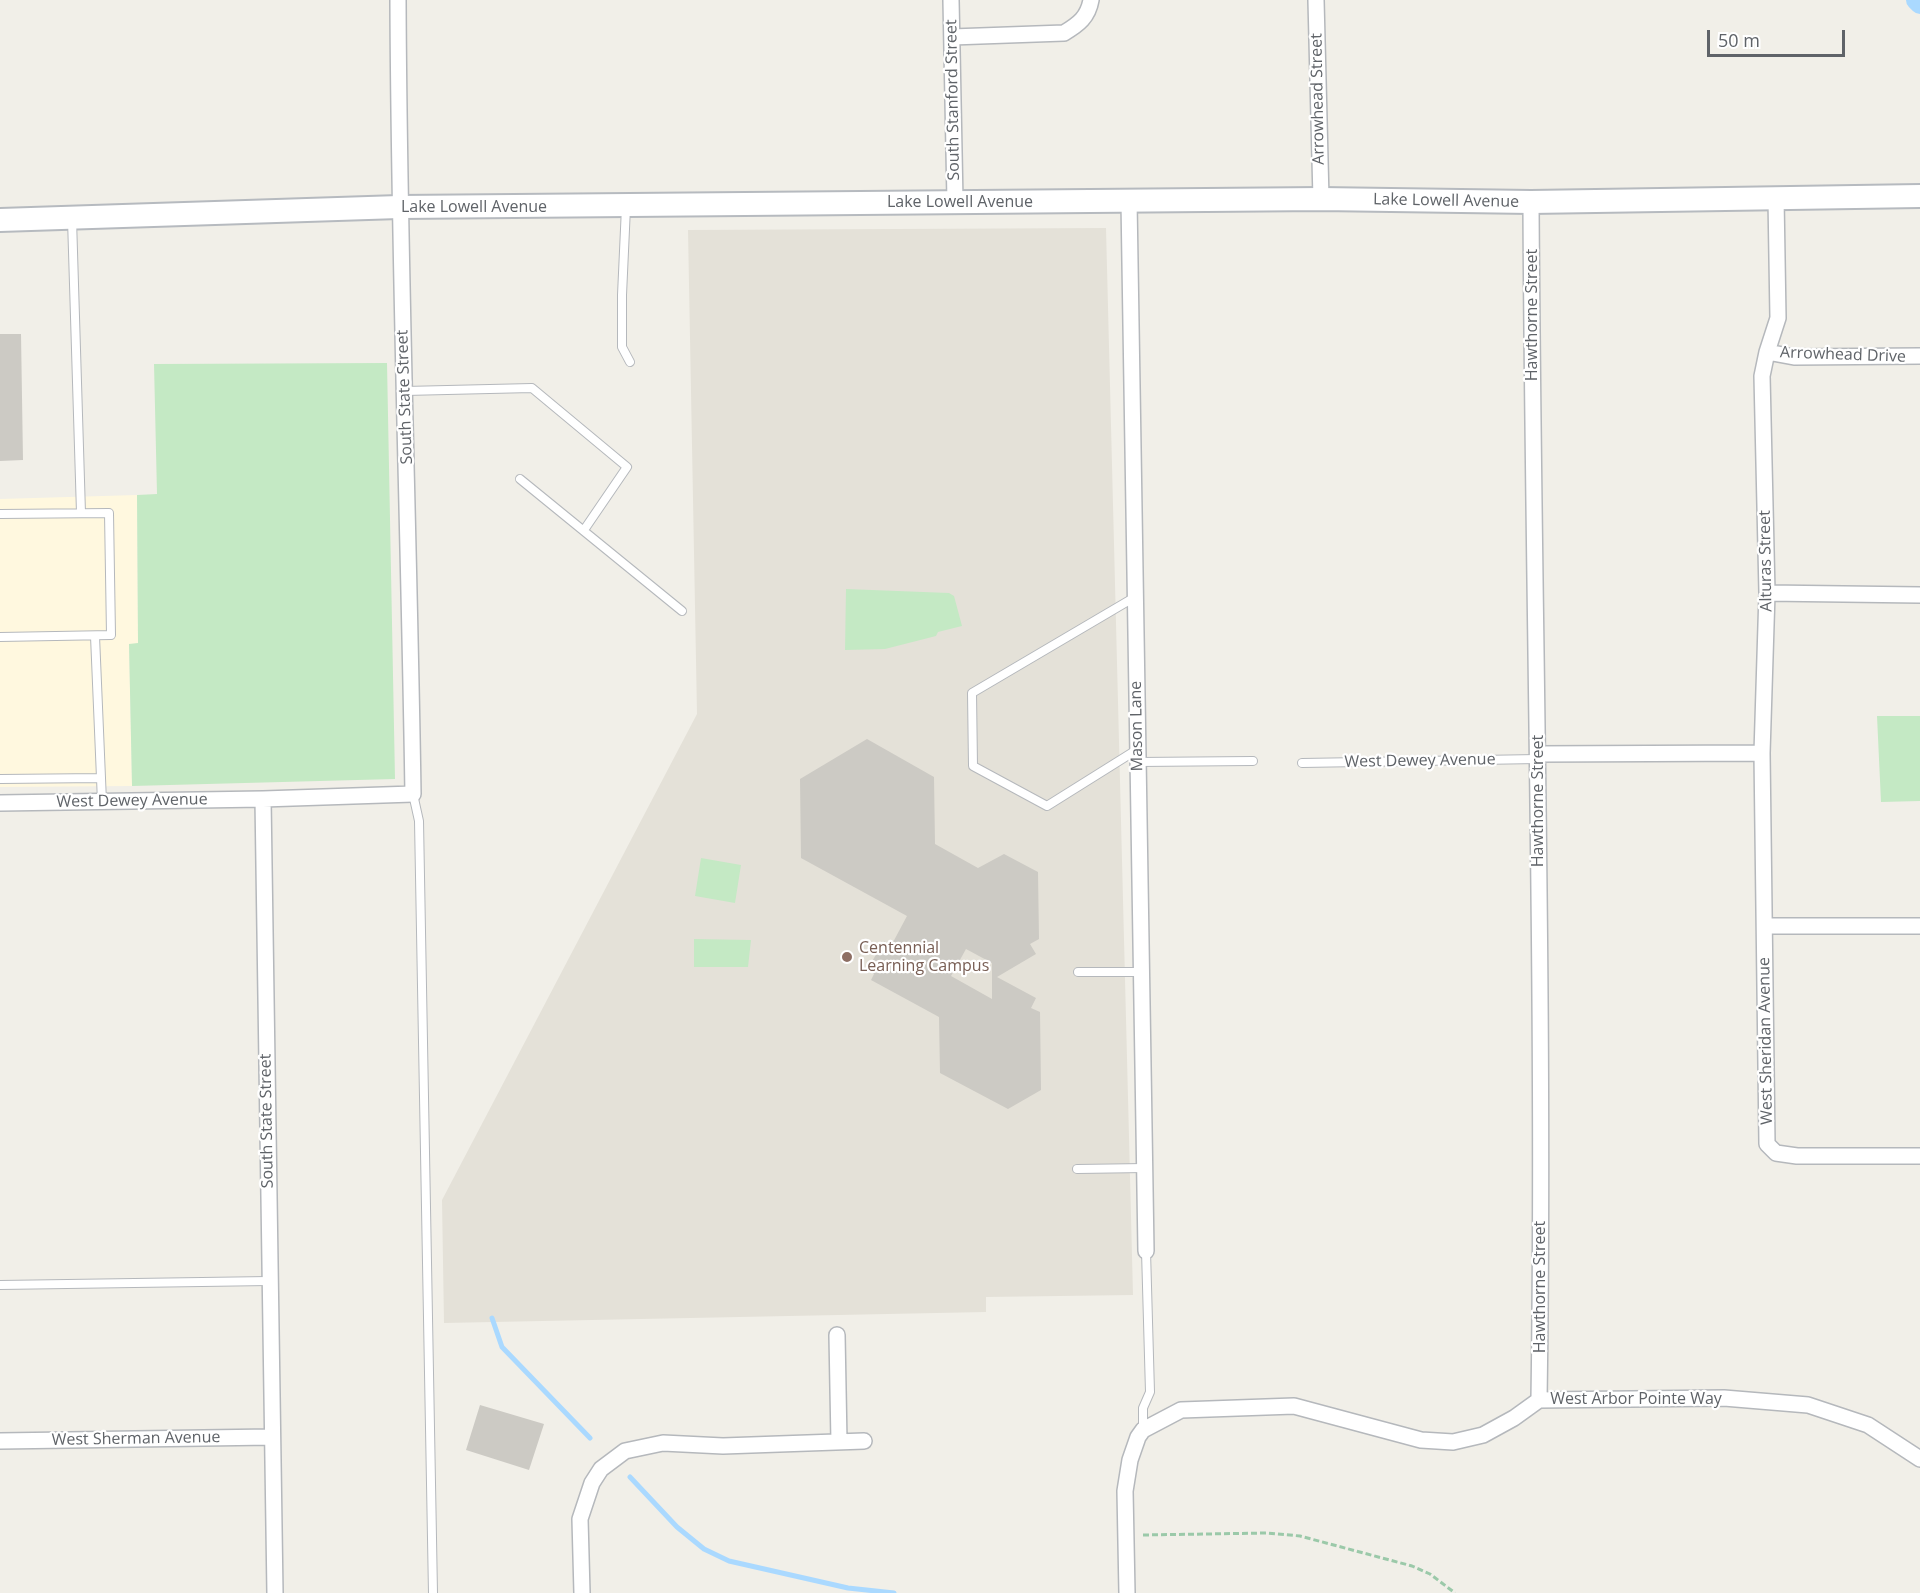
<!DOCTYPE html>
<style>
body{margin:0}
#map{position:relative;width:1920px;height:1593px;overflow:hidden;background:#f1efe8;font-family:"Open Sans",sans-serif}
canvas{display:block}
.scale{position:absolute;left:1707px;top:30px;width:138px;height:27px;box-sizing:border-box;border:3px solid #5f6368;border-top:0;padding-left:8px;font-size:18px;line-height:21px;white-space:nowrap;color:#5f6368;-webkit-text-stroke:4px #fff;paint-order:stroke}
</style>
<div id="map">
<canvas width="1920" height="1593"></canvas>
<div class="scale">50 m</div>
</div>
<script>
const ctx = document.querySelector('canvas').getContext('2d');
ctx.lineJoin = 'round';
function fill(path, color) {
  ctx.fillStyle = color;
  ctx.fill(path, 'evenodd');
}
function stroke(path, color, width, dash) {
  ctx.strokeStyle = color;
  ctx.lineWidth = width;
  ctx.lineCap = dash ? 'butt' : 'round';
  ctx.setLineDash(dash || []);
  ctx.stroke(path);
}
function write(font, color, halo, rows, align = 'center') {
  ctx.font = font + ' "Open Sans",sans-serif';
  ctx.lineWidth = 4.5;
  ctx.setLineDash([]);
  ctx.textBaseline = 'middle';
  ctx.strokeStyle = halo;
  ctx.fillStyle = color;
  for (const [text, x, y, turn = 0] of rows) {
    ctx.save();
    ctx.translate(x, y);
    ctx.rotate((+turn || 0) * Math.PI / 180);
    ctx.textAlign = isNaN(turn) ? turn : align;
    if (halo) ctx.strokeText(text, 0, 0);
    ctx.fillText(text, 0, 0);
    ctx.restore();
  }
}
const commercial = new Path2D(`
 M137,495L138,644H129L132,786L0,787V499Z`);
const education = new Path2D(`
 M1106,228L1133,1295L986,1297V1312L444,1323L442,1200L697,714L688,230Z`);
const green = new Path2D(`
 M387,363L395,779L132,786L129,644L138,643L137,495L157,494L154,364Z
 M846,589L949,593L954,596L962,626L938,632L936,636L885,649L845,650Z
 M1877,716H1920V801L1881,802Z
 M701,858L741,865L735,903L695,896Z
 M694,939L751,940L748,967H694Z`);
const stream = new Path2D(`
 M492,1318L502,1347L590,1438
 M630,1477L677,1527L704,1549L729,1561L848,1588L894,1593`);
const canal = new Path2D(`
 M1916,0L1920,4`);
const building = new Path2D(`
 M0,334H21L23,460L0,461Z
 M867,739L934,777L935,844L978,868L1004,854L1038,872L1039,939L1030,944L1036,954L997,977L1036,998L1031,1008L1040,1012L1041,1090L1008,1109L940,1073L939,1017L871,980L874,974L867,970L884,941L891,946L907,916L801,858L800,779ZM966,949L992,963V999L951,976Z
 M480,1405L544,1424L529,1470L466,1450Z`);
const path = new Path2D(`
 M1143,1535L1267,1533L1300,1536L1412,1566L1430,1574L1455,1593`);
const lane = new Path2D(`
 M626,207L622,295V347L630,362
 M72,219L81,513
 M405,391L532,388L627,467L584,530
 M520,479L682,611
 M0,514L109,513L111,635L0,637
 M1135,597L972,693L973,766L1047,806L1138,749
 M1138,762L1253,761
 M1302,763L1538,759
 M101,778L102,802
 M0,779L101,778L95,636
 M413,794L419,821L433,1593
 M1078,972H1142
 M1077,1169L1145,1168
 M0,1285L269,1281
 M1143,1430V1408L1150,1392L1146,1251`);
const street = new Path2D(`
 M951,0L955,201
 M1316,0L1321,199
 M952,37L1064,33C1079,24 1088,17 1091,0
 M1776,198L1778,318L1767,352L1762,376L1767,593L1762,753L1767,1144L1776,1153L1797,1156H1920
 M1129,201L1146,1251
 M1531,202C1533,601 1545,1001 1539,1400
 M1767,352L1794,357L1920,356
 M1767,593L1920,595
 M1538,754L1762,753
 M263,799L275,1593
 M0,803L263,799L413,794C409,529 399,265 398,0
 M1765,926H1920
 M837,1335L839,1442
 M0,1441L271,1437
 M582,1593L580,1519L592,1483L601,1469L625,1451L663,1443L723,1446L864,1441
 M1127,1593L1125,1491L1130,1460L1138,1437L1143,1430L1181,1410L1294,1406L1421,1440L1453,1442L1483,1435L1514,1418L1539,1400L1724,1398L1808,1405L1868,1425L1920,1459`);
const secondary = new Path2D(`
 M0,220L399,207L1321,199L1531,202L1920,196`);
const markers = [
 [847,957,6,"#8d6e63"]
];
const streetNames = [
 ["Arrowhead Street",1318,99,-91],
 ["South Stanford Street",953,100,-91],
 ["Lake Lowell Avenue",1446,201,1],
 ["Lake Lowell Avenue",960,202],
 ["Lake Lowell Avenue",474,207],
 ["Hawthorne Street",1532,315,-90],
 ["Arrowhead Drive",1843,355,2],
 ["South State Street",405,397,-92],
 ["Alturas Street",1766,561,-91],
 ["Mason Lane",1137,726,-91],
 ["West Dewey Avenue",1420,761,-1],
 ["West Dewey Avenue",132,801,-1],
 ["Hawthorne Street",1538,801,-90],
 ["West Sheridan Avenue",1766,1041,-91],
 ["South State Street",267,1121,-91],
 ["Hawthorne Street",1540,1287,-90],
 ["West Arbor Pointe Way",1636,1399],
 ["West Sherman Avenue",136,1439,-1]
];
const educationNames = [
 ["Centennial",859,948],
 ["Learning Campus",859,966]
];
fill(commercial, '#fff8df');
fill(education, '#e4e1d8');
fill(green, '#c4e9c4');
stroke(stream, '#aad9ff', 5);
stroke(canal, '#aad9ff', 20);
fill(building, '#cccac4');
stroke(lane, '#b5b8bc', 10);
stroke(street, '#b5b8bc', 18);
stroke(secondary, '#b6babf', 26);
stroke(path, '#9bc9a9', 3, [6, 3]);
stroke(lane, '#fff', 8);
stroke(street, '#fff', 15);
stroke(secondary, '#fff', 22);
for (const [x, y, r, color] of markers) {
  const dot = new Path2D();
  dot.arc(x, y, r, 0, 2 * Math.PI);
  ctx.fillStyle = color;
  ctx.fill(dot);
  stroke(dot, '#fff', 2);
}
write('16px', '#5f6368', '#fff', streetNames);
write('16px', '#785e54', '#fff', educationNames, 'left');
</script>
